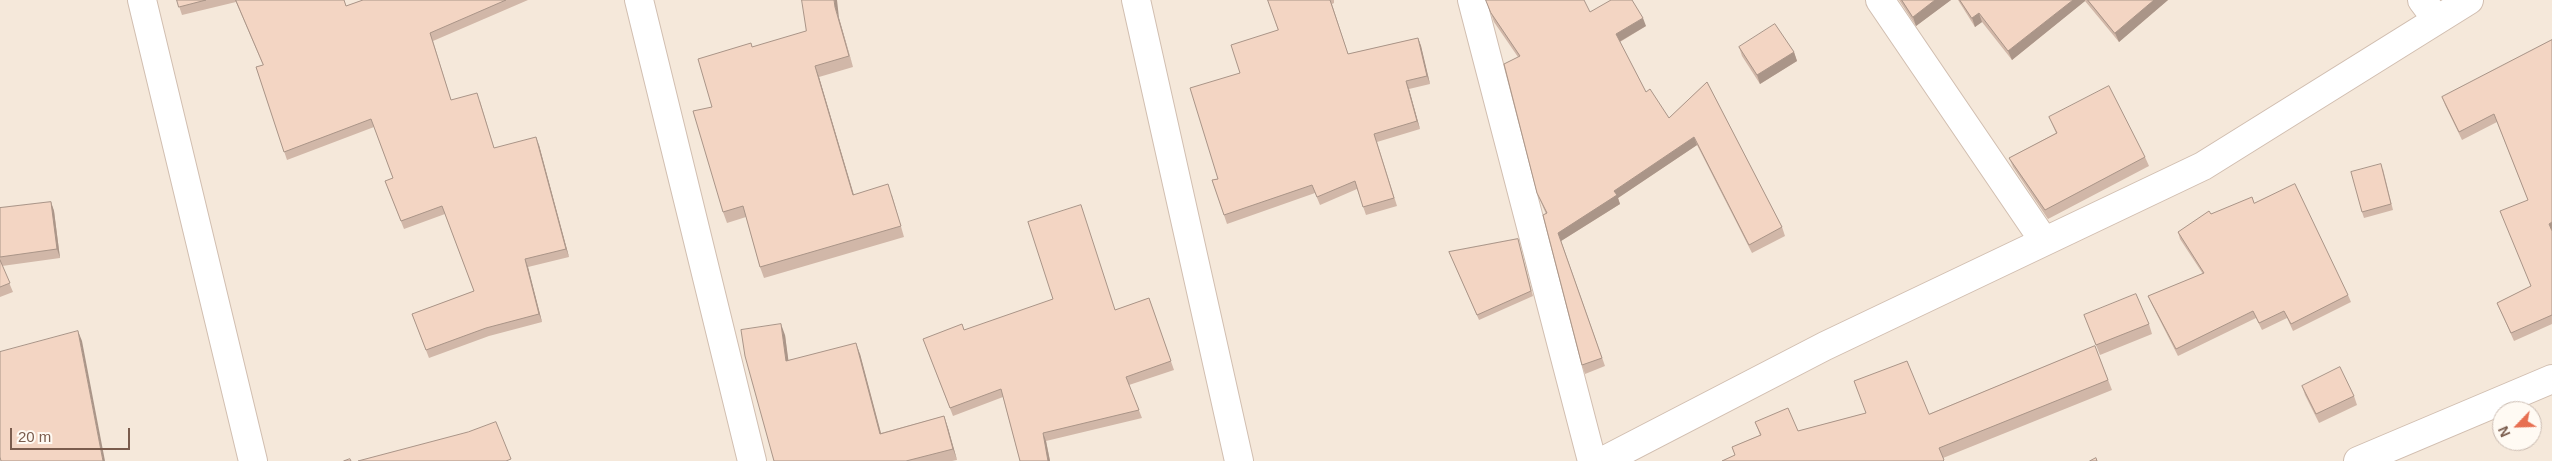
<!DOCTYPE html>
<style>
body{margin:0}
#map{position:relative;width:2552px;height:461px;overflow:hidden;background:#fdf6ec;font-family:Helvetica,sans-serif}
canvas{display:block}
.north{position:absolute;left:2492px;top:401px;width:50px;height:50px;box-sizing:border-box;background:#fffaf3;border:1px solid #cabbb1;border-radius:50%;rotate:246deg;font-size:14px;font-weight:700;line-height:20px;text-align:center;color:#7a5c4d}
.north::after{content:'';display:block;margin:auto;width:18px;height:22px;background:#e76f51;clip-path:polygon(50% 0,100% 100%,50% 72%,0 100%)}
.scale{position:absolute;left:10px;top:428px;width:120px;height:22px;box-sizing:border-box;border:2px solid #7a5c4d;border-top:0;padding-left:6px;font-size:15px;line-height:18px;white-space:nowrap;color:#7a5c4d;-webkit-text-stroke:4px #fffaf3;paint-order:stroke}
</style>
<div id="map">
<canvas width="2552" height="461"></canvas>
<div class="north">N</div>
<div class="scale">20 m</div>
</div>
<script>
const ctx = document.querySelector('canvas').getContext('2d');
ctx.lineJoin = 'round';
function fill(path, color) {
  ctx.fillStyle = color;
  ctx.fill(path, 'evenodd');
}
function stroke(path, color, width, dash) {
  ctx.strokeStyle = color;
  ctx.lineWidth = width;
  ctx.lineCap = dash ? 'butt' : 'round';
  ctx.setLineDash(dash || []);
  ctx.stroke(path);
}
const residential = new Path2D(`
 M0,0H2552V461H0ZM2502,411H2532V441H2502Z`);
const minor = new Path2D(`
 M142,0L253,461
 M639,0L752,461
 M1136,0L1239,461
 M1472,0L1592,461
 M1880,0L2044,241
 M2422,0L2437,20
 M1603,461L1825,346L2203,166L2469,0
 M2358,461L2552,379`);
const wall = new Path2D(`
 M177,0H344L346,6L363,0H528L433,41L451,100L480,101L494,148L539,145L569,257L528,267L542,322L489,336L429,358L412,314L474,291L445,214L404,229L385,181L393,178L374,127L287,160L256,67L263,65L236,2L182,15Z
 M1268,0H1334V3L1332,4L1348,54L1418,38L1421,46L1430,84L1409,89L1420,129L1377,142L1397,206L1366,215L1357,189L1320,205L1315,193L1227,224L1212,180L1218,179L1240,73L1278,30Z
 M1486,0L1590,12L1646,26L1620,42L1646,92L1669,118L1707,82L1782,227L1785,236L1752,253L1697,145L1618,198L1620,204L1561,241L1605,366L1585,374L1582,365L1546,214L1537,193L1518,57L1494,22Z
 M1899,0H1951L1916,26Z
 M1958,0H2168L2119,42L2085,1L2012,60L1982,22L1975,27Z
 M839,18L853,67L819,77L854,195H892L904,237L764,278L760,267L746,217L727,223L723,212L712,107L806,31Z
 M2552,40V324L2514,341L2497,303L2531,286L2528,200L2497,122L2462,140L2445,105L2442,97Z
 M1739,47L1794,52L1797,61L1760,84L1742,56Z
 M2049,117L2145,157L2149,166L2048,219L2013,167L2009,158L2056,133Z
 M2383,169L2393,210L2364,218L2362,212Z
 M51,202L54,211L60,258L2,266L13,292L0,297V208Z
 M2254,203L2348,295L2351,302L2293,331L2287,318L2262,330L2256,318L2178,356L2151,303L2148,296L2203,274L2180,239L2178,232L2211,214Z
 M1518,239L1533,296L1479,320L1449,252Z
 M1149,298L1174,370L1129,385L1142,418L1046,441L1050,461H1020L1003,397L953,416L923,339L964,330L1115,310Z
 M2084,315L2149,324L2152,334L2100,355Z
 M785,335L788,360L860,354L881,433L944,416L948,428L957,460L952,461H774Z
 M2095,346L2112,390L1943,458L1944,461H1722L1735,455L1732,447L1760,435L1755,422L1798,431L1866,413L1929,414Z
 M2302,386L2354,396L2357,405L2319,423L2305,395Z`);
const shadedWall = new Path2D(`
 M834,0H837L839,18L853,67L835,7Z
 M1935,0H1951L1916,26L1913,17Z
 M2073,0H2085V1L2012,60L2008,51Z
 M2154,0H2168L2119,42L2115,33Z
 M1979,13L1982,22L1975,27L1972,18Z
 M1643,18L1646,26L1619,42L1616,34Z
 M1418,38L1421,46L1430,84L1427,76Z
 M1794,52L1797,61L1760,84L1757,75Z
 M815,66L819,77L857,206L853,195Z
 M1406,81L1409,89L1420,129L1417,121Z
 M536,137L539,145L569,257L566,249Z
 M1694,137L1697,145L1618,198L1620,204L1561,241L1605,366L1558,233L1614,191Z
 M51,202L54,211L60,258L57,249Z
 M2552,222V231L2549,224Z
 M525,259L528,267L542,322L539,314Z
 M781,324L785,335L790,372L786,361Z
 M78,331L82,341L105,461H103Z
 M856,343L860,354L884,445L880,434Z
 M944,416L948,428L957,460L953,449Z
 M1043,433L1046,441L1050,461H1048Z`);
const building = new Path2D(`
 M177,0H206L179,7Z
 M236,0H344L346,6L363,0H506L430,33L451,100L477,93L494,148L536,137L566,249L525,259L539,314L486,328L426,350L412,314L474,291L442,206L401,221L385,181L393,178L371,119L284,152L256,67L263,65Z
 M802,0H834L835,7L849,56L815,66L853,195L888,184L901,226L760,267L743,206L723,212L693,111L712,107L698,59L751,43L752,47L806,31Z
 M1268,0H1330L1348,54L1418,38L1427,76L1406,81L1417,121L1374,134L1394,198L1363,207L1355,181L1317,197L1312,185L1224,215L1212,180L1218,179L1190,88L1240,73L1231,45L1278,30Z
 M1486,0H1584L1590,12L1611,0H1632L1643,18L1616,34L1646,92L1650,89L1669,118L1707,82L1782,227L1749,245L1694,137L1614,191L1617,195L1558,233L1602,358L1582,365L1543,215L1547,213L1537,193L1504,64L1520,56L1491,13Z
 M1902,0H1935L1913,17Z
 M1960,0H2073L2008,51L1979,13L1972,18Z
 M2088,0H2154L2115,33Z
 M1775,24L1794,52L1757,75L1739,47Z
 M2552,40V222L2549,224L2552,231V315L2511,333L2497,303L2531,286L2500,211L2528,200L2494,114L2459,132L2442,97Z
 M2109,86L2145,157L2045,210L2009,158L2057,133L2049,117Z
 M2381,164L2391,204L2362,212L2351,172Z
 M2295,184L2348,295L2291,324L2284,311L2259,323L2253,311L2176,349L2148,296L2204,273L2178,232L2209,211L2211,214L2252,197L2254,203Z
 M51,202L57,249L0,257V208Z
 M1081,205L1115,310L1149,298L1171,361L1126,377L1139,410L1043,433L1048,461H1020L1001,389L950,408L923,339L962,324L964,330L1053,299L1028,222Z
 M1518,239L1531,291L1477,315L1449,252Z
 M0,260L10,283L0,287Z
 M2136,294L2149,324L2096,345L2084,315Z
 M781,324L786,361L856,343L880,434L944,416L953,449L906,461H774L745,356L741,330Z
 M78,331L103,461H1L0,457V352Z
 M2095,346L2108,380L1939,448L1944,460L1943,461H1722L1735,455L1732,447L1761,435L1755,422L1788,408L1798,431L1866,413L1854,381L1907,361L1929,414Z
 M2340,367L2354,396L2316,414L2302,386Z
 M496,422L511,459L506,461H358L468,432Z
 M2096,458L2097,461H2090Z
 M350,459L351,461H344Z`);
fill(residential, '#f5e8da');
stroke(minor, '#d1beb0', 30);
stroke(minor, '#fff', 28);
fill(wall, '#d1b7a8');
fill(shadedWall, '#aa9588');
fill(building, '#f3d5c3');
stroke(building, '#aa9588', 1);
</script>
